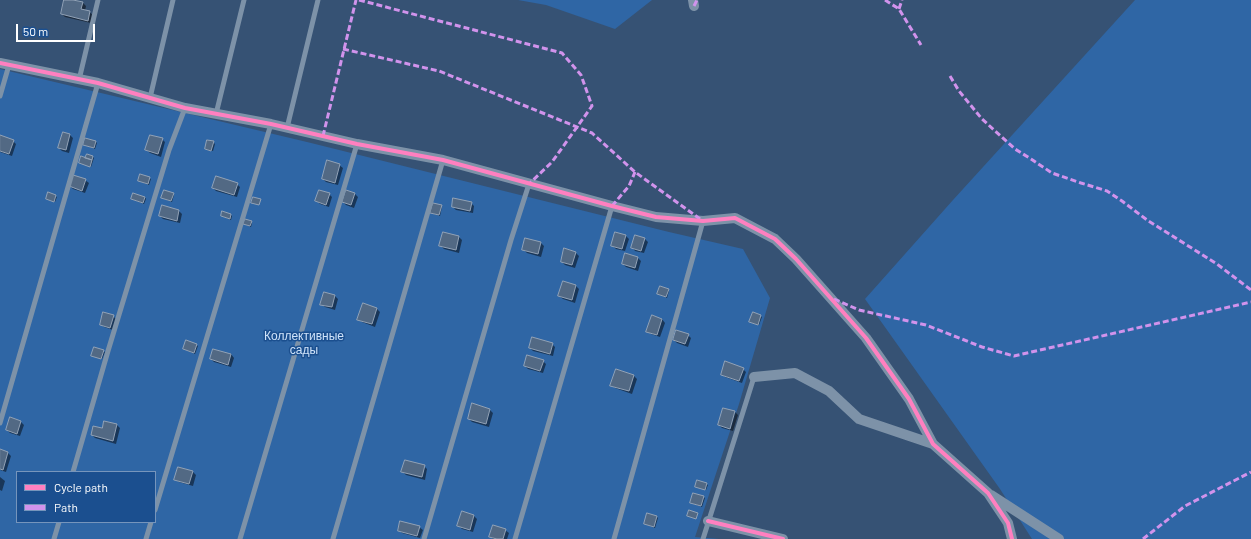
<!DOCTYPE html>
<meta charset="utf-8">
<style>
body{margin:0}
#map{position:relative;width:1251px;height:539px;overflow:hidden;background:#365274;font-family:Barlow,sans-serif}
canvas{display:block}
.legend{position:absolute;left:16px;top:471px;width:140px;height:52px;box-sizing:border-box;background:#1b4f8f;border:1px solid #7695bc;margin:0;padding:5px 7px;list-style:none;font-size:12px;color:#fff}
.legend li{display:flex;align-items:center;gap:8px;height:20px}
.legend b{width:20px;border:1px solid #7695bc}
.scale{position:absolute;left:16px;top:24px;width:79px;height:18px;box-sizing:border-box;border:2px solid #fff;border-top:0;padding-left:5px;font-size:12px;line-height:14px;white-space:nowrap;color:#fff;-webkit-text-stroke:3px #1b4f8f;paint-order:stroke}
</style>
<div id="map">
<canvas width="1251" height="539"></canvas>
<ul class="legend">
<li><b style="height:5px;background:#ff80c0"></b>Cycle path</li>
<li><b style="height:5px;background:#d193ec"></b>Path</li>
</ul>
<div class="scale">50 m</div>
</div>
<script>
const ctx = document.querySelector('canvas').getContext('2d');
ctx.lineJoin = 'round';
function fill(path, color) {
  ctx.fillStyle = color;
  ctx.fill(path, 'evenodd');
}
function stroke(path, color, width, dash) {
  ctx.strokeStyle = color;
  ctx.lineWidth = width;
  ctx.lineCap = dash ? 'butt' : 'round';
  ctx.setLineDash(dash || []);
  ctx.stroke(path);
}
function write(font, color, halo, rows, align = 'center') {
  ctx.font = font + ' Barlow,sans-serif';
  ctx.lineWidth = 3;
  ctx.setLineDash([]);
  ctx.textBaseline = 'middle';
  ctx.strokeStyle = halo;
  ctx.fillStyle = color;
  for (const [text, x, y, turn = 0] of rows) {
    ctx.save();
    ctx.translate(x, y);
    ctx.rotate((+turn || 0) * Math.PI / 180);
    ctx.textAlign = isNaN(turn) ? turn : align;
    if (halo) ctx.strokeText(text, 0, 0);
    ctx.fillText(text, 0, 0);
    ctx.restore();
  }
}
const green = new Path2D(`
 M518,0H652L615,29L546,5Z
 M1135,0H1251V539H1032L1000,489L865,299L953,200Z
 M0,69L307,142L669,232L743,249L770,298L739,404L695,537L719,539H0ZM17,472H155V522H17Z`);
const shadow = new Path2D(`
 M65,0L83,3L86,6L85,11L89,12L93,15L91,23L65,17L62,14Z
 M70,135L73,138L69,153L62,151L59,148Z
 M0,136L13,141L16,144L12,156L0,152Z
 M162,139L165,142L161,157L150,153L147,150Z
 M96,142L97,143L95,149L85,145Z
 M213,142L215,144L213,151L207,150Z
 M93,157L94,158L91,167L80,163Z
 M339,165L343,168L338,185L326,182L323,179Z
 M141,175L151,179L149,185L139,181Z
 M85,180L89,183L85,193L73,189L70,186Z
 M237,184L240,187L237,197L216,191L213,188Z
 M347,191L355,194L358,197L354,208L346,205L343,202Z
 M49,193L57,197L55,202L47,199Z
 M173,194L174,195L172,202L162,198Z
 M329,194L332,197L329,207L320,204L317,201Z
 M145,197L146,199L144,204L132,199Z
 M471,203L474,206L473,213L456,210L453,207Z
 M441,206L442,207L440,216L431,213Z
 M163,207L179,211L182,214L180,223L163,219L160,216Z
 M231,215L232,216L231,220L222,216Z
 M251,222L252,223L251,227L244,224Z
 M616,233L626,236L629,239L625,251L616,249L612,245Z
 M636,236L645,239L648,242L644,253L635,251L632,247Z
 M459,237L462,240L459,253L444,249L441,246Z
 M541,243L544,246L541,257L527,253L524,250Z
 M576,253L579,256L575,268L565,265L562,262Z
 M626,255L638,258L641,261L638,271L626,267L623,264Z
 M564,282L576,286L579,289L575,303L563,299L559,296Z
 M668,290L669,291L667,298L658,294Z
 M335,296L338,299L335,310L325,307L321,304Z
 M364,304L377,309L380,312L375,327L362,322L359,319Z
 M753,313L762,317L759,325L752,323Z
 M113,316L116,319L113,330L104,327L101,324Z
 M662,319L665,323L660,337L651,334L648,331Z
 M688,335L691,338L688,347L677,343L674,340Z
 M552,344L555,347L553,356L533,351L530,348Z
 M196,345L198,346L195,354L184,349Z
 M103,351L105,352L102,359L92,356Z
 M231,354L234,358L231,367L214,362L211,359Z
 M543,361L546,364L543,373L528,369L525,366Z
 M743,369L746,372L742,383L725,377L722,374Z
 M616,370L634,376L637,379L632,394L615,388L611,385Z
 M473,405L490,410L493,413L489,427L472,422L469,419Z
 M735,412L738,415L733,431L722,428L719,425Z
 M21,422L24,425L20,436L10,433L7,430Z
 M105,422L117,425L120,428L116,444L95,438L92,435L103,429Z
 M0,450L8,453L11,456L6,472L0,470Z
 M424,466L427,469L425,480L406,475L403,472Z
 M179,468L193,472L196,475L193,486L179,482L175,479Z
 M0,477L5,481L2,491L0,490Z
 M706,484L708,485L706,490L696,487Z
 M703,497L705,498L702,507L691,503Z
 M474,516L477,519L473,532L462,529L459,526Z
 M657,517L658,518L655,528L645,524Z
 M419,527L423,530L420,538L402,533L399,530Z
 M505,530L509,533L507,539H493L490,536Z`);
const building = new Path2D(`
 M64,0H73L83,2L81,9L90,11L88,21L61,14Z
 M63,132L70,134L66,150L58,148Z
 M0,135L14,140L9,154L0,151Z
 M150,135L163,138L158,154L145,150Z
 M85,138L96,141L94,148L83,145Z
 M207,140L214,141L211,151L205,149Z
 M87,154L93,156L92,160L85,158Z
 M81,156L92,160L90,167L79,163Z
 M327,160L340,164L335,183L322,179Z
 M140,174L150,177L148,184L138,181Z
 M73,175L86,179L82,191L69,186Z
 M216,176L238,183L234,195L212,188Z
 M164,190L174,193L171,201L161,198Z
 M319,190L330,193L326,205L315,201Z
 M346,190L355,193L351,205L342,202Z
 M48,192L56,195L54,202L46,199Z
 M133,193L145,197L143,203L131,199Z
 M253,197L261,199L259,205L251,203Z
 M453,198L472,202L470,211L452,207Z
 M433,203L442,205L439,215L430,213Z
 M162,205L179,210L177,221L159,216Z
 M222,211L231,214L230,219L221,216Z
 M245,219L252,221L250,226L243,224Z
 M443,232L459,236L456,250L439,246Z
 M615,232L626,235L622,249L611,246Z
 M635,235L645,238L641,251L631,248Z
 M525,238L541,242L538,254L522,250Z
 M564,248L576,252L572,265L561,262Z
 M625,253L638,257L635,268L622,264Z
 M563,281L576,285L572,300L558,296Z
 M660,286L669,289L666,297L657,294Z
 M324,292L335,295L332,307L320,305Z
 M363,303L377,308L372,324L357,320Z
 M103,312L114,315L110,328L100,325Z
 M753,312L761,315L758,325L749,322Z
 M652,315L662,319L657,335L646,332Z
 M676,330L689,334L685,344L673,340Z
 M532,337L553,343L550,354L529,348Z
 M186,340L197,344L194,353L183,349Z
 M94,347L104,350L101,359L91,356Z
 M213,349L231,354L228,365L210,359Z
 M527,355L544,360L540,371L524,366Z
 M725,361L744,368L739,381L721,375Z
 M616,369L634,375L629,391L610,386Z
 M472,403L490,409L486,424L468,419Z
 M723,408L735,411L730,429L718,425Z
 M10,417L21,421L17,434L6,430Z
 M104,421L117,424L113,441L91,435L93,426L102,428Z
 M0,449L8,452L3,470L0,469Z
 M405,460L425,465L422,477L401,472Z
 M178,467L193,471L189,484L174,480Z
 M697,480L707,483L705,490L695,487Z
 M693,493L704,496L701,506L690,503Z
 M689,510L698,513L696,519L687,516Z
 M462,511L474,515L470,530L457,526Z
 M647,513L657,516L654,527L644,524Z
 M400,521L420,526L417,536L398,531Z
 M493,525L506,529L503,539H497L489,537Z`);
const service = new Path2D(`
 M79,80L98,0
 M0,96L9,65
 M150,98L173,0
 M216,114L244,0
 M287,128L318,0
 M0,423L98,83
 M73,472L108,351L169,150L185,108
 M155,510L271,124
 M54,539L59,522
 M146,539L151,522
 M240,539L357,144
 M333,539L443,160
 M424,539L511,240L529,184
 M515,539L612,206
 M614,539L703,221
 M703,539L754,377`);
const minor = new Path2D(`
 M693,0L694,6
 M0,63L98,83L185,108L271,124L357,144L443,160L612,206L656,217L703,221L735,218L775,239L796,259L866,338L909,399L933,444L988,493L1008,523L1012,539
 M754,377L795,373L829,391L859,419L933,444
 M991,495L1059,539
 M708,521L783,539`);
const quiet = new Path2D(`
 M359,0L562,53L581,75L592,106L552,162L529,184
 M885,0L899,9L921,45
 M694,6L697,0
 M899,9L902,0
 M343,49L439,71L592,133L635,172L700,219
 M950,76L959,91L982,119L1015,149L1031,159L1052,173L1081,183L1107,191L1122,201L1147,220L1217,264L1251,290
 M323,136L356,0
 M612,206L629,186L635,172
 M834,299L859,310L926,325L982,347L1014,356L1251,302
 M1143,539L1185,506L1251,472`);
const cycleway = new Path2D(`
 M0,63L98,83L185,108L271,124L357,144L443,160L612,206L656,217L703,221L735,218L775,239L796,259L866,338L909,399L933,444L988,493L1008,523L1012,539
 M708,521L783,539`);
const parkNames = [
 ["Коллективные",304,336],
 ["сады",304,350]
];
fill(green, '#2f66a5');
fill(shadow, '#0007');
fill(building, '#526984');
stroke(building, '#92a2b6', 1);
stroke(service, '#7d92a8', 5);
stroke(minor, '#7d92a8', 10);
stroke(quiet, '#d193ec', 3, [6, 3]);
stroke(cycleway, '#ff80c0', 4);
write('12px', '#cfe3fa', '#1b4f8f', parkNames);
</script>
